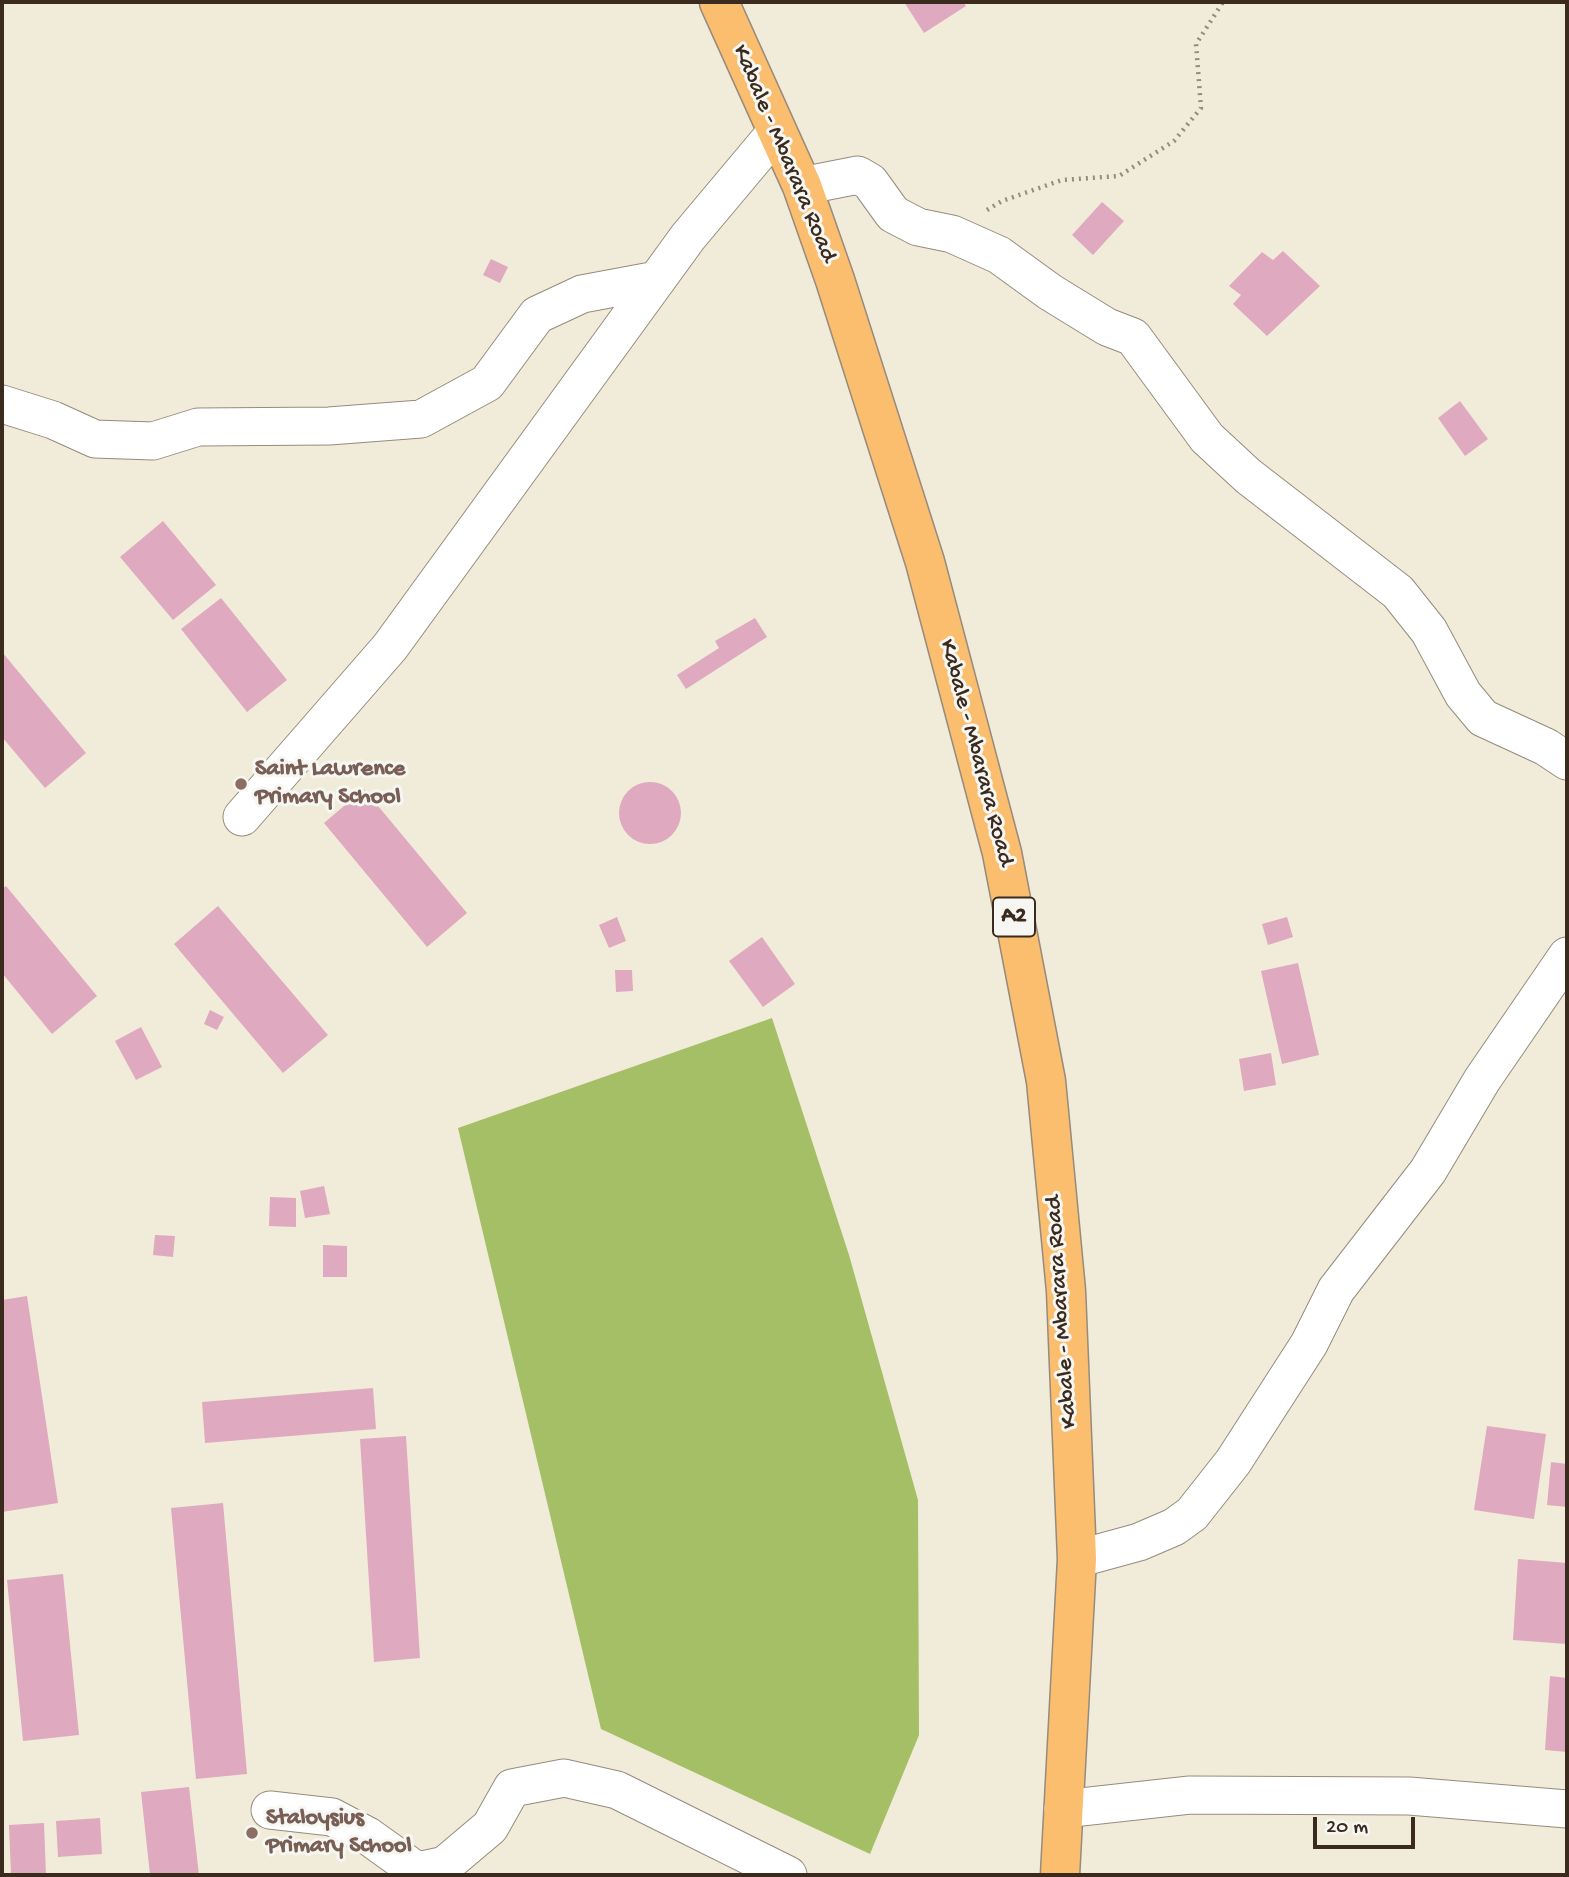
<!DOCTYPE html>
<style>
body{margin:0}
#map{position:relative;width:1569px;height:1877px;overflow:hidden;background:#f1ecd9;font-family:"Gochi Hand",sans-serif}
canvas{display:block}
.frame{position:absolute;inset:0;border:4px solid #3b2a1e;pointer-events:none}
.scale{position:absolute;left:1313px;top:1817px;width:102px;height:32px;box-sizing:border-box;border:4px solid #3b2a1e;border-top:0;padding-left:9px;font-size:21px;line-height:24px;white-space:nowrap;color:#3b2a1e;-webkit-text-stroke:5px #f6f6f2;paint-order:stroke}
</style>
<div id="map">
<canvas width="1569" height="1877"></canvas>
<div class="frame"></div>
<div class="scale">20 m</div>
</div>
<script>
const ctx = document.querySelector('canvas').getContext('2d');
ctx.lineJoin = 'round';
function fill(path, color) {
  ctx.fillStyle = color;
  ctx.fill(path, 'evenodd');
}
function stroke(path, color, width, dash) {
  ctx.strokeStyle = color;
  ctx.lineWidth = width;
  ctx.lineCap = dash ? 'butt' : 'round';
  ctx.setLineDash(dash || []);
  ctx.stroke(path);
}
function write(font, color, halo, rows, align = 'center') {
  ctx.font = font + ' "Gochi Hand",sans-serif';
  ctx.lineWidth = 6;
  ctx.setLineDash([]);
  ctx.textBaseline = 'middle';
  ctx.strokeStyle = halo;
  ctx.fillStyle = color;
  for (const [text, x, y, turn = 0] of rows) {
    ctx.save();
    ctx.translate(x, y);
    ctx.rotate((+turn || 0) * Math.PI / 180);
    ctx.textAlign = isNaN(turn) ? turn : align;
    if (halo) ctx.strokeText(text, 0, 0);
    ctx.fillText(text, 0, 0);
    ctx.restore();
  }
}
const green = new Path2D(`
 M772,1018L849,1255L918,1500L919,1735L870,1854L601,1729L458,1128Z`);
const building = new Path2D(`
 M904,2H963L966,6L924,33Z
 M1102,202L1124,221L1093,255L1072,235Z
 M1283,251L1320,286L1267,336L1233,304L1241,295L1229,286L1262,252L1273,260Z
 M491,259L508,267L500,283L483,275Z
 M1460,401L1488,439L1465,456L1438,418Z
 M163,521L216,585L173,620L120,557Z
 M221,598L287,680L247,712L181,629Z
 M755,618L767,637L686,689L677,675L719,648L715,641Z
 M2,652L86,753L45,788L2,737Z
 M619 813a31 31 0 1 1 62 0a31 31 0 1 1-62 0Z
 M364,789L467,913L427,947L324,823Z
 M6,886L97,996L52,1034L2,973V889Z
 M218,906L328,1035L283,1073L174,944Z
 M617,917L626,941L609,948L599,925Z
 M1287,917L1293,937L1268,945L1262,924Z
 M762,937L795,984L763,1007L729,961Z
 M1298,963L1319,1055L1282,1064L1261,971Z
 M615,970H632L633,991L616,992Z
 M210,1010L224,1017L217,1030L204,1024Z
 M141,1027L162,1067L136,1080L115,1041Z
 M1271,1053L1276,1085L1244,1091L1239,1059Z
 M324,1186L330,1214L305,1218L300,1191Z
 M270,1197L296,1198V1227L269,1226Z
 M155,1235L175,1236L173,1257L153,1255Z
 M323,1245L347,1246V1277H323Z
 M27,1296L58,1503L2,1512V1300Z
 M373,1388L376,1429L205,1443L202,1402Z
 M1487,1426L1546,1434L1534,1519L1474,1510Z
 M406,1436L420,1658L374,1662L360,1439Z
 M1551,1462L1567,1464V1507L1547,1505Z
 M223,1503L247,1774L196,1779L171,1508Z
 M1518,1559L1567,1563V1644L1513,1640Z
 M63,1574L79,1735L23,1741L7,1580Z
 M1550,1676L1567,1678V1752L1545,1750Z
 M189,1787L199,1875H150L141,1792Z
 M100,1818L102,1854L58,1857L56,1821Z
 M44,1823L46,1875H11L9,1825Z`);
const path = new Path2D(`
 M987,210L1002,201L1062,180L1119,176L1174,141L1201,108L1196,44L1223,2`);
const minor = new Path2D(`
 M802,186L858,175L870,182L893,214L918,227L952,234L999,255L1050,292L1107,327L1133,337L1207,438L1248,476L1398,592L1429,631L1463,694L1483,718L1546,747L1567,761
 M2,404L53,420L95,439L153,441L198,427L329,426L421,419L487,383L537,315L582,294L657,280
 M242,817L390,647L688,237L776,132
 M1077,1559L1139,1542L1174,1527L1192,1514L1233,1462L1309,1344L1336,1290L1428,1171L1482,1080L1567,956
 M1063,1809L1190,1795L1409,1796L1567,1809
 M270,1810L332,1817L368,1836L417,1871L445,1865L490,1827L512,1788L564,1778L617,1790L788,1875`);
const major = new Path2D(`
 M719,2L802,186L835,280L925,562L1002,853L1046,1081L1066,1291L1077,1559L1060,1875`);
const markers = [
 [241,784,7,"#8d6e63"],
 [252,1833,7,"#8d6e63"]
];
const shields = [
 [1014,917,42]
];
const shieldNames = [
 ["A2",1014,917]
];
const streetNames = [
 ["Kabale - Mbarara Road",783,154,67],
 ["Kabale - Mbarara Road",975,753,75],
 ["Kabale - Mbarara Road",1063,1312,-94]
];
const educationNames = [
 ["Saint Lawrence",255,770],
 ["Primary School",255,798],
 ["Staloysius",266,1819],
 ["Primary School",266,1847]
];
fill(green, '#a4bf65');
fill(building, '#dfa9bf');
stroke(minor, '#968b7c', 39);
stroke(major, '#968b7c', 41);
stroke(path, '#968b7c', 4.5, [2, 5]);
stroke(minor, '#fff', 37);
stroke(major, '#fbbd6e', 38);
for (const [x, y, r, color] of markers) {
  const dot = new Path2D();
  dot.arc(x, y, r, 0, 2 * Math.PI);
  ctx.fillStyle = color;
  ctx.fill(dot);
  stroke(dot, '#f6f6f2', 2.5);
}
for (const [x, y, w] of shields) {
  const box = new Path2D();
  box.roundRect(x - w / 2, y - 19.5, w, 39, 5);
  ctx.fillStyle = '#f6f6f2';
  ctx.fill(box);
  stroke(box, '#3b2a1e', 2);
}
write('bold 23px', '#3b2a1e', null, shieldNames);
write('24px', '#3b2a1e', '#f6f6f2', streetNames);
write('bold 24px', '#785e54', '#f6f6f2', educationNames, 'left');
</script>
